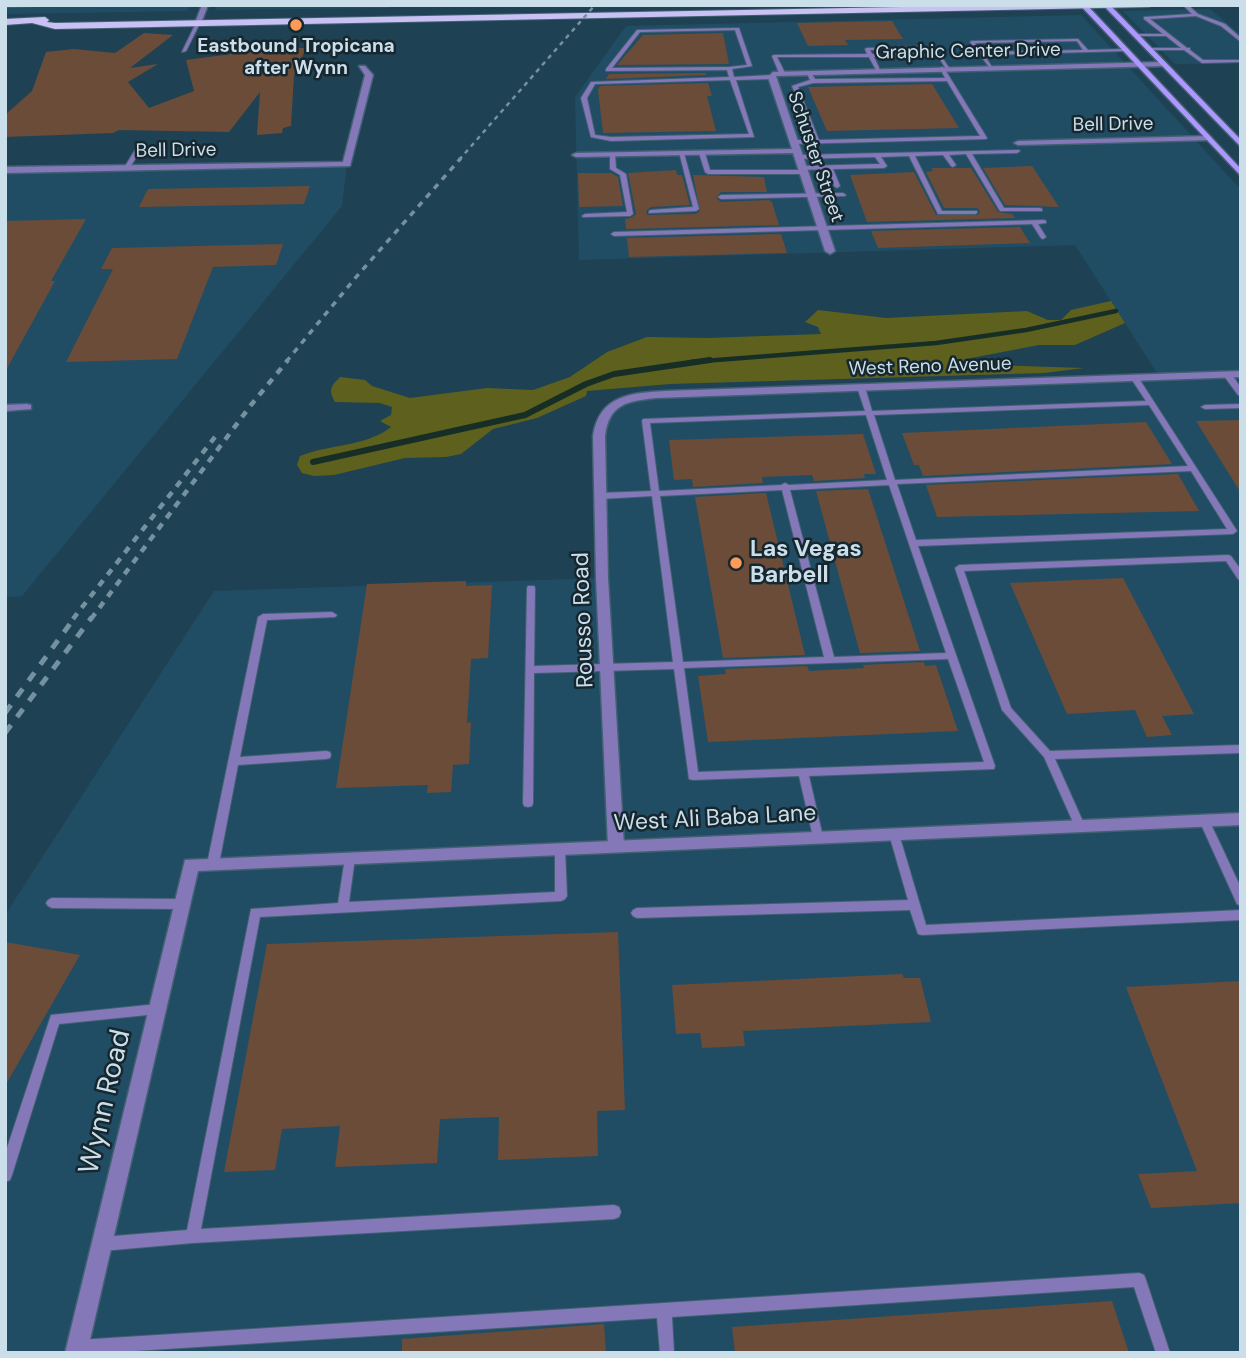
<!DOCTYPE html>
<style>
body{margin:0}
#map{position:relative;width:1246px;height:1358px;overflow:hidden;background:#1e4254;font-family:"DM Sans",sans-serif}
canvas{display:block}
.frame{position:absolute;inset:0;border:7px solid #cbdfea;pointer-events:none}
</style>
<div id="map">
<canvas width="1246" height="1358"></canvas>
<div class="frame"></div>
</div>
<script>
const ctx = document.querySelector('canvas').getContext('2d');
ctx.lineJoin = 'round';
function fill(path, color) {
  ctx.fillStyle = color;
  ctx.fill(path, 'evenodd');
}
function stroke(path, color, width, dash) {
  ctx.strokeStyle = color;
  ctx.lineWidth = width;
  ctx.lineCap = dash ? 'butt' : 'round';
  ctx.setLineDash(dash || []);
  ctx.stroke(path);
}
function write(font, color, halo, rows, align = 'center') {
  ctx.font = font + ' "DM Sans",sans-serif';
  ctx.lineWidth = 5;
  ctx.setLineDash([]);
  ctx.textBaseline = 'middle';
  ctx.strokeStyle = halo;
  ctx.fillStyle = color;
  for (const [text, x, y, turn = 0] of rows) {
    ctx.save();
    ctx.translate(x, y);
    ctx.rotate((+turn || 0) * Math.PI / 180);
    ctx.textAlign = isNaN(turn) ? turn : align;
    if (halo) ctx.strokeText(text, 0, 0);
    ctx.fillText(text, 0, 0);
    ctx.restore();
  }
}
const built = new Path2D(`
 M5,5H192L186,11L5,14Z
 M218,5H391L390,8L215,10Z
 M1210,9L1241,35V63L1175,64L1123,11Z
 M1081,15L1241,190V1353H5V915L214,591L602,578L599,436L610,409L639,397L1159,376L1075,245L579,260L575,97L626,26Z
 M347,164L342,206L22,596L5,597V171Z`);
const green = new Path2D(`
 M1111,301L1125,323L1075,345H1039L966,359L960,364L1084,368L1044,373L670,384L587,391L586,396L537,418L493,429L461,454L446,457L405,458L334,475L314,476L302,473L297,465L300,456C329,444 366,447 391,427L380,421L391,415L392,407L380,403L335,402C328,390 331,386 340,377L365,380L372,386L410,398L487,388L533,390L570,377L607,352L647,337L707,338L821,334L818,327L805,322L818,310L886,318L1027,311L1048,320H1061L1071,310Z`);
const streamFar1 = new Path2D(`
 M691,362L936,343L1026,330L1116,311`);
const stream = new Path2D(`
 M313,462L525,415L586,384L614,374L710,360`);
const building = new Path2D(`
 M892,21L903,39L845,40L848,45L808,46L797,23Z
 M144,33L173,35L130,68L158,64L128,82L149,108L194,91L186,60L277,48H306L294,75L291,126L283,128L282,133L257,135L260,92L229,132L119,130L113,133L5,137V115L32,91L46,52L74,49L115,53Z
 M723,33L729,64L617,65L643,35Z
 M706,73V75L606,79L609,74Z
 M708,83L712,96H707L716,131L603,133L598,90L600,86Z
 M932,84L959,128L827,131L808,87Z
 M1032,166L1059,207L1005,205L983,168Z
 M931,168H971L998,212L1012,214L1015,218L867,222L850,175L914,172L936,215H978L980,211L977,208H944L926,172L933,171Z
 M676,170L677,175H682L690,205L651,207L646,211L647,215L696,214L700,211L693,175L764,177L767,192H721L716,198L721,202L769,200L772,202L779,225L626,229L625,219L631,218L636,214L628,173Z
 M578,173H611L618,177L623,206L579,207Z
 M310,186L304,204L139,207L148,189Z
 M86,219L51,281H55L5,372V221Z
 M1020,227L1030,243L878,248L871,231Z
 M781,234L787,253L629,257L627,238Z
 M283,244L276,265L213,267L177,359L66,362L113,269H101L112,248Z
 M1241,420V493L1196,421Z
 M1146,422L1172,464L923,476L919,465H914L902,433Z
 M863,434L876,474H864L865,478L814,481L812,475L762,477L763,483L693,487L692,479L674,480L669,440Z
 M1178,474L1199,511L937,517L926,485Z
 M868,489L920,651L860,653L816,491Z
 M766,493L805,655L723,658L695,497Z
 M1123,578L1194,714L1162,716L1172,735L1147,737L1135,710L1067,714L1010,583Z
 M466,581V586L492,585L488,658L471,659L467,723L471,722L469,764L453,765L451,792L427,793L428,785L336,788L367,584Z
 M924,662L925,666L936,665L958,731L708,742L698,676L726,674L725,669L807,666L809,671L864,668L863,665Z
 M618,932L625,1110L597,1111L598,1156L498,1160L499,1117L440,1119L437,1163L335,1167L340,1126L282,1129L275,1170L224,1172L267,944Z
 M5,942L80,955L5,1086Z
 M902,974L904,978H920L931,1022L743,1031L745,1046L702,1048L700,1033L676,1034L672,985Z
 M1241,981V1203L1151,1208L1138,1174L1197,1171L1126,987Z
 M1112,1301L1129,1353H735L732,1327Z
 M604,1324L606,1353H402V1339Z`);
const service = new Path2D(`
 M5,5H76L5,7Z
 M1183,5H1188L1198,14L1225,24L1241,38V42L1221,26L1196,16L1150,19L1187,48H1190V50L1203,60H1241V62L1202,63L1184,50H1147L1149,48H1181L1166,36H1135L1133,35L1135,34H1163L1144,19V17L1192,14Z
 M198,22L200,23L186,51L182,52L196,23Z
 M739,28L752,66L732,69L734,77L772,75L775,77L772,79L736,80L754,137L611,141L591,137L581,98L591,82L729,77L727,70L606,71V69L637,30ZM735,30L747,65L729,67L612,68L640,32ZM730,80L749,134L611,137L595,135L587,98L595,84Z
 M1078,39L1088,50L1125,49L1127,50L1125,51L984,55L992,67L990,68L970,42L972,41ZM1077,41L1083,50L982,52L975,43Z
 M934,46L950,69H946L938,56L874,57L880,70L878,71L876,70L869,57H777L785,73L782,75L779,73L772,56L774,55L867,54L865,49L867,48ZM933,48L936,54H872L870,50Z
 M942,67L944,68L987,138L986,139L794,144L791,142L794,140H814L792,86L810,80L806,71H810L815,79L945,78L940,68ZM947,81L980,136L819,140L798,87L813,83Z
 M138,145L143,146L129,169H125L124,168Z
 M1019,150L1020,151L1017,153L972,154L1004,208H1040L1042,209V211H1000L966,154L949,155L956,165L953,167L951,166L943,155L915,156L942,211H977V213L975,214H938L909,156L881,157L887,166L884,168L833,169L840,186L837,188L834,186L828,169L802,170L799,168L802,166L880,164L875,157L798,159L795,157L798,155Z
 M702,151L705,153L710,170H803L806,172L803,174H708L705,172L699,153Z
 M679,152L684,153L699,209L696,211L649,213V211L651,210L693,207Z
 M610,153L615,154L616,168L626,174L633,214L630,216L583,217L582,216L585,214L627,212L620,175L610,169Z
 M843,193L846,195L845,196L721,199L718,197L721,195Z
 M1044,220L1046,221V223L1038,224L1046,237L1043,239L1041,238L1032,224L614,236L611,234L614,232Z
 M1224,372H1230L1241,388V395H1238L1224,376Z
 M1131,375H1137L1138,377L1237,531L1233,534L918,546L995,766L994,769L809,776L823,837L822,840L818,841L814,840L813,837L799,776L693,780L689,779L674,669L534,673L533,803L532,806L528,807L524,806L523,803L527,588L528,586H534L535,588L534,666L673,662L652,496L600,499L596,496L600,493L651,491L642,421L643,419L865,411L857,387L861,385L865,387L872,411L1146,401L1130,377ZM1149,405L1188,466L895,480L874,415ZM866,415L887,480L789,485L785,483L781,485L659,491L650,423ZM1191,471L1227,529L916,540L897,484ZM889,485L946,653L834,657L790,490ZM782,490L824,657L683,662L660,496ZM948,659L984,762L698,772L684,668Z
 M1241,404V408L1205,409L1201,407L1205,405Z
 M1228,555L1231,556L1241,570V580L1238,579L1226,561L964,571L1011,708L1050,751L1241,745V753L1055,759L1085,826L1084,829L1080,830L1076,829L1044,757L1002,710L955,568L959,565Z
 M332,612L337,615L335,617L267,620L240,757L326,751L330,752L331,755L330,758L326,759L238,765L219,864L217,867L213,869L209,867L207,864L258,617L263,614Z
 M1204,816L1208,817L1209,820L1241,888V906L1237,904L1199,820L1200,817Z
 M894,830L898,831L899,834L926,925L1241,910V920L922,935L918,934L910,910L637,918L633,916L631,913L633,910L637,908L908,900L889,834L890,831Z
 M560,844L564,845L565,848L567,896L565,899L561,901L260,917L201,1229L614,1205L619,1207L621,1212L619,1217L614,1219L193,1243L102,1251L97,1249L95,1244L97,1239L102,1237L187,1230L251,909L338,903L345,858L346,855L350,853L354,855L355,858L349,902L555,892V848L556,845Z
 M52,898L182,899L186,901L188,904L186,907L182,909L52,908L48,906L46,903L48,900Z
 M157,1004L161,1005L163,1009L161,1013L157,1014L59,1024L12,1175L10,1180L5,1182V1154L51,1015Z
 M1139,1273L1144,1275L1146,1280L1170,1353H1156L1134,1287L672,1317L674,1353H660L657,1318L103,1353H74L71,1347L73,1342L78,1340Z`);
const minor = new Path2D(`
 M1163,62L1166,66L776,76L835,251L830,254L825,251L793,153L576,157L572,155L576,153L792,149L768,77L773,72Z
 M359,66H365L373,75L350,166L5,173V167L343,162L365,75Z
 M1208,136L1212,138L1211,140L1018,145L1014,143L1018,141Z
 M1241,371V377L656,398C627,401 609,404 605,436L608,578L624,846L622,851L616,852L610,851L608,846L596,578L593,436C599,395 631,393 666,391Z
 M27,404L31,405V409L5,411V405Z`);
const tertiary = new Path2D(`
 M202,5H208L201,23L198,25L195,23Z
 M1241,813V825L198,871L87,1353H65L185,860Z`);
const secondary = new Path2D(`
 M1080,5H1087L1241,169V176Z
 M1103,5H1110L1241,140V147Z`);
const primary = new Path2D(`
 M1007,5H1153L1149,7L55,29L32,23L5,25V19L45,17L49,20L47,22L55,23Z`);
const railFar3 = new Path2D(`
 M459,160L595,5`);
const railFar2 = new Path2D(`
 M286,362L357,276L461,158`);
const railFar1 = new Path2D(`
 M73,619L215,437
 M91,619L251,405L288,360`);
const rail = new Path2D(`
 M5,713L75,617
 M5,733L92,617`);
const markers = [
 [296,25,7,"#fe9b59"],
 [736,563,7,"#fe9b59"]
];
const farPoinames = [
 ["Eastbound Tropicana",296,47],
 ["after Wynn",296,69]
];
const farStreetnames = [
 ["Graphic Center Drive",968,52,-1],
 ["Bell Drive",1113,125,-1],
 ["Bell Drive",176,151,-1],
 ["Schuster Street",815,157,71],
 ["West Reno Avenue",930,367,-2]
];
const poiNames = [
 ["Las Vegas",750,550],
 ["Barbell",750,576]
];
const streetNames = [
 ["Rousso Road",584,620,-92],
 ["West Ali Baba Lane",715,819,-3]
];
const nearStreetnames = [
 ["Wynn Road",106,1102,-77]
];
fill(built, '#204d64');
fill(green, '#5d611d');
stroke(streamFar1, '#172e27', 4.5);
stroke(stream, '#172e27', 6);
fill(building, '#6b4c38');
stroke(service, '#416172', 2);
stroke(minor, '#416172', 3);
stroke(tertiary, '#416172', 3);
stroke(secondary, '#416172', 3);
stroke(primary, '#416172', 2);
fill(service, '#8578b9');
fill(minor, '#8578b9');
fill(tertiary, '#8578b9');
fill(secondary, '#ae97fe');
fill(primary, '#c9c0f4');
stroke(railFar3, '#75919f', 2.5, [4.5, 4.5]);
stroke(railFar2, '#75919f', 3.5, [6, 6]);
stroke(railFar1, '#75919f', 4.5, [7, 7]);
stroke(rail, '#75919f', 5, [10, 10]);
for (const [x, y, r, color] of markers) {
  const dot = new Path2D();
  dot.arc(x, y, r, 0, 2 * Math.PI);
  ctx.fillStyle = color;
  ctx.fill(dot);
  stroke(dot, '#17272f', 2.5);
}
write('bold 19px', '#cbdfea', '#17272f', farPoinames);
write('19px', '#cbdfea', '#17272f', farStreetnames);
write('bold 23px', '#cbdfea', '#17272f', poiNames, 'left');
write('23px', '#cbdfea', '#17272f', streetNames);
write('28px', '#cbdfea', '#17272f', nearStreetnames);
</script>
